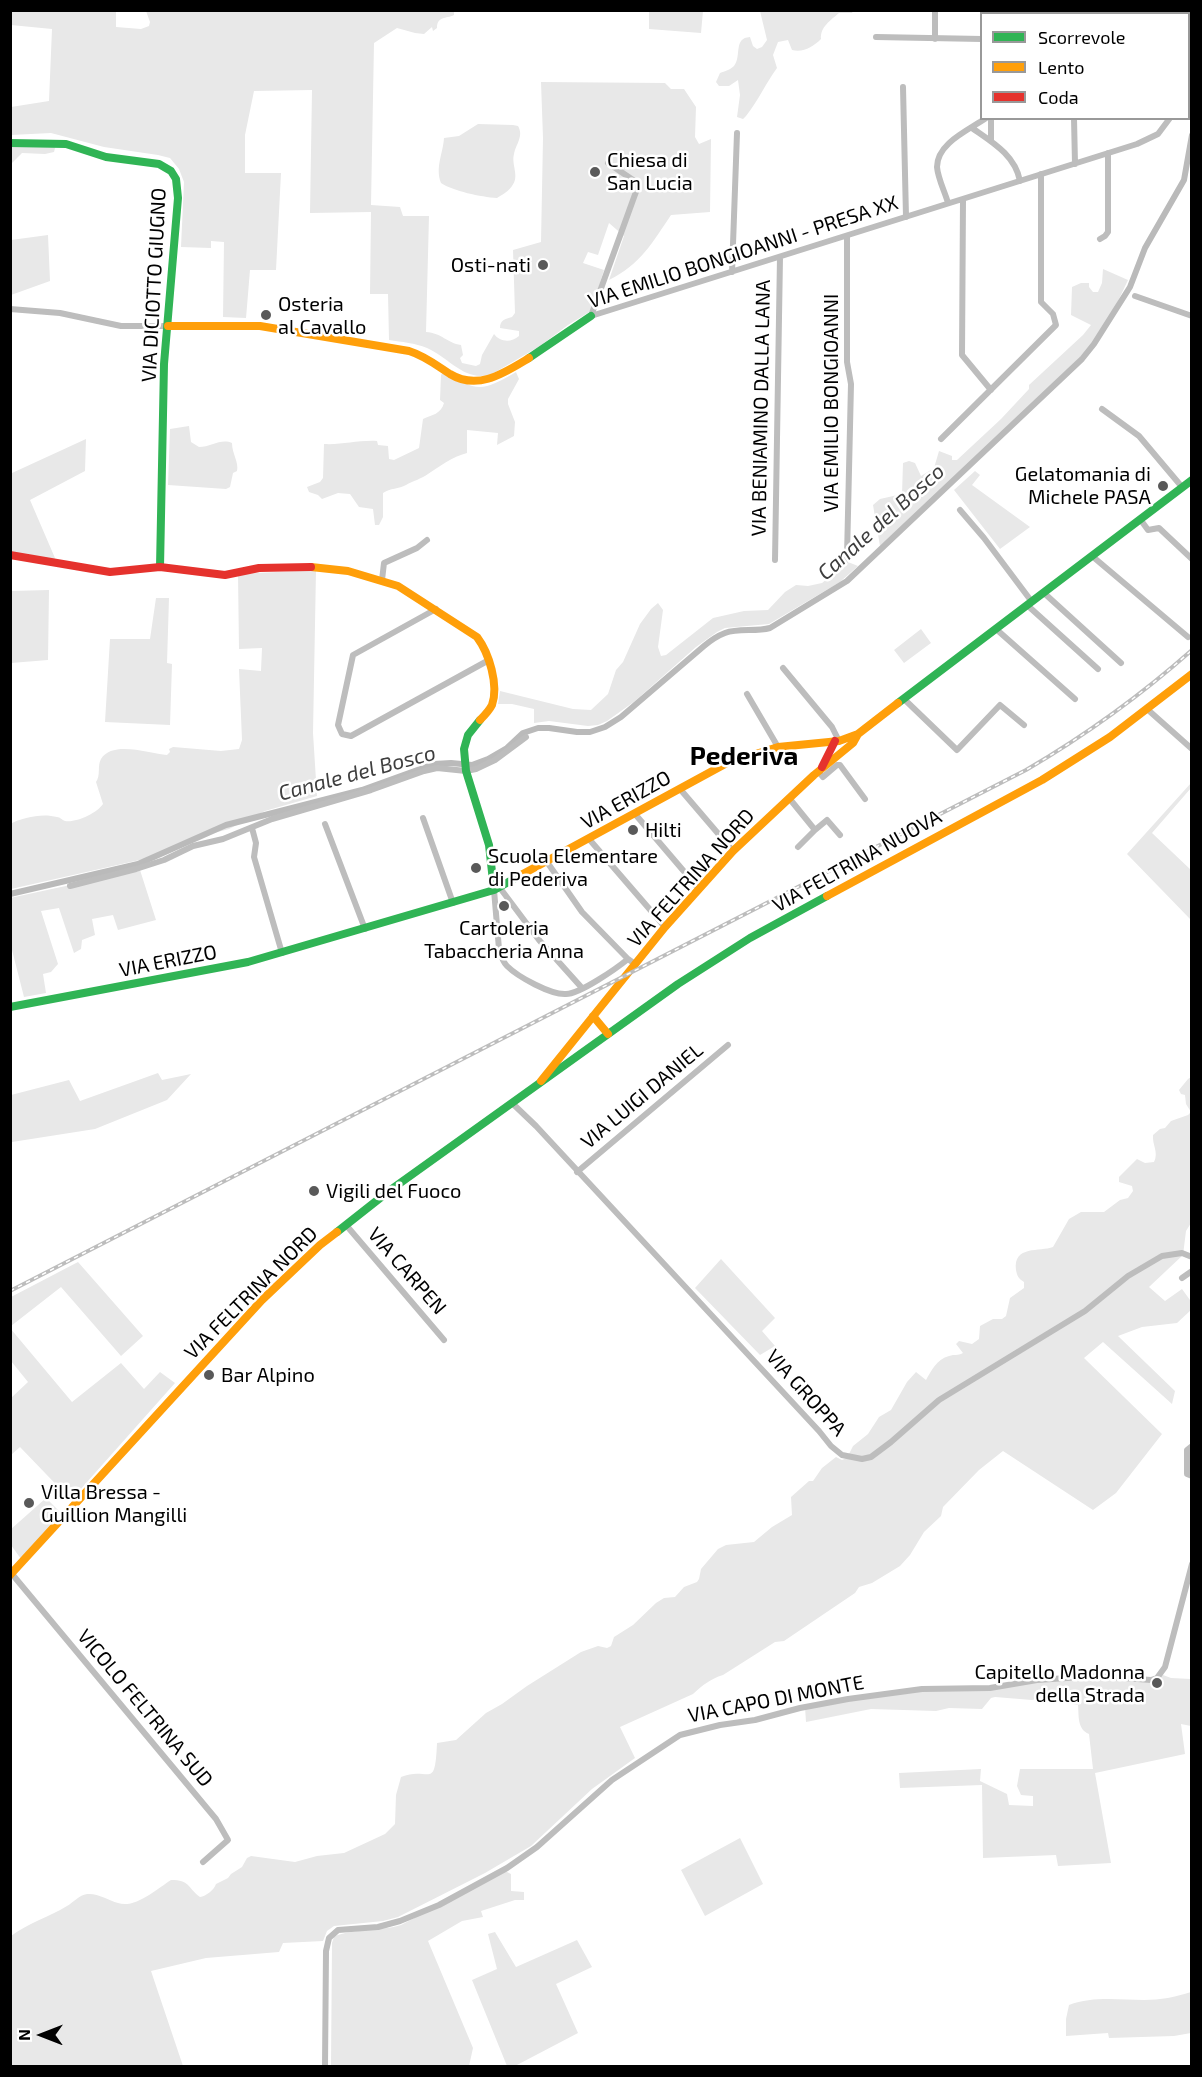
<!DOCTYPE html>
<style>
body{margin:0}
#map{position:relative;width:1202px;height:2077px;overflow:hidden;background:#fff;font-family:"Exo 2",sans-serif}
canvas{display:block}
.frame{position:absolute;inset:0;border:12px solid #000;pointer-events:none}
.legend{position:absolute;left:980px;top:12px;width:210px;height:108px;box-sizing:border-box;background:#fff;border:2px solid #999;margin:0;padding:8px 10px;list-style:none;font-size:18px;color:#000}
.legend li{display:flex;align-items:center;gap:12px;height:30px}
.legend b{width:30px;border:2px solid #999}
.north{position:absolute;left:12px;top:2005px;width:60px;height:60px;-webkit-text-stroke:4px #fff;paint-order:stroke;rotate:270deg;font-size:16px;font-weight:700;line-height:24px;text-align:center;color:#000}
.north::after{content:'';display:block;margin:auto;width:21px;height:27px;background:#000;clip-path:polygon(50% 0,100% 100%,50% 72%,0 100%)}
</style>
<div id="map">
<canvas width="1202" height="2077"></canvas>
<div class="frame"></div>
<ul class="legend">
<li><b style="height:8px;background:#30b455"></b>Scorrevole</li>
<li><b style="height:8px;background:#ff9f0a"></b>Lento</li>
<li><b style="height:8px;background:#e5322d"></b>Coda</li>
</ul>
<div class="north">N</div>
</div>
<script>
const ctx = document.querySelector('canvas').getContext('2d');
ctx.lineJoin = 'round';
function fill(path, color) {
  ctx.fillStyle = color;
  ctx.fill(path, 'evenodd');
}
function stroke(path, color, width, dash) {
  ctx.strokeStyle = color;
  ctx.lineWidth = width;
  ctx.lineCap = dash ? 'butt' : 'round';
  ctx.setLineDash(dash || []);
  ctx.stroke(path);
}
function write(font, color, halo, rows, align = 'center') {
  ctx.font = font + ' "Exo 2",sans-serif';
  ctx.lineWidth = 5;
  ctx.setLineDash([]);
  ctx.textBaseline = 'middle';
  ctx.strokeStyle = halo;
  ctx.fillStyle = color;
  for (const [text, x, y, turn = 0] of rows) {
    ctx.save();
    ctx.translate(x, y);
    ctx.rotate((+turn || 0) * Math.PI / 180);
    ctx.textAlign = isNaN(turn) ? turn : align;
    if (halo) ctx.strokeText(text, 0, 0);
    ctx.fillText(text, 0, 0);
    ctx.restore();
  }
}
const green = new Path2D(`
 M10,11H116V27L141,29L149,26L150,22L146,11H454V15C446,19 437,16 437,28L433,31L432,27L424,34L415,33L397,28L374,43L371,205L400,207L403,216H429L426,332C442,333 447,343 461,345L463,355L460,358L462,363L476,366L480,364L482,355L494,334C500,342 511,343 519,336V331L500,328C500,320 505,319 512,317L515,313L513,250L541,242L543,138L541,82L665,83L671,89H684L696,107L695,137L699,144L711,139L710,212L671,215C652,243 641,264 609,280L624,236L609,223L598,255L588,252L583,263L604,270L591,311L568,325L540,346L492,374C465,383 450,358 427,348C415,343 402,342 389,340L388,294H370L371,212L310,213L312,90L254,91L245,135V173H281L276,270H250L246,318L223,317L224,242L211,241V248L181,247L184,182L179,169L170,158L158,155L104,147L51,133L11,135V107L49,101L52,29L11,25Z
 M649,11H703L701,33L649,29Z
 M760,11H853L852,13H839C831,20 820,27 821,39C813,47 803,53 792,50L788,40L778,42L773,55L777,68C766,83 758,101 746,116L743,119L737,117L740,95L738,80L729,86H719L716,82L720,73C725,71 730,70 734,66C742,56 733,38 750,37L753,46L757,49L762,47L767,40Z
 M1148,11H1191L1192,72L1189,77L1188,14L1148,13Z
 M478,124L513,125L518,126C524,136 516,144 514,154C511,165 520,176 512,186C509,191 502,195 497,198C481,197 453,191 441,183C435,167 443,154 444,138L459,136Z
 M56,144L54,152L45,154L22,153L11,164V146Z
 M48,235L50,281L11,295V240Z
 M1103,269L1128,280L1110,318L1091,346L974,460L880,546L873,505L880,499L902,494L903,463L909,461L915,463L921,476L934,468L939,451L952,456V460H957L1001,419L1029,389V385L1083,335L1091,325L1071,315L1072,287L1081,283H1089V287L1093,292H1098L1102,283Z
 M444,371C477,393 483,391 516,372L519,379L508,399V404L515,422L514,436L497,445L498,433L467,430V453C452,457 440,466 428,474C421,479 413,481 406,485C399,489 390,488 383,493V517L379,525H375L373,509L359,507L350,494L338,493L322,499L318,495L309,492L307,487L320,482L323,478L324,444C342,445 358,440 377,441L378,445L388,446L389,459L394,460L419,448L423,419C432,415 441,414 444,403L440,400L441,375Z
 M189,426L191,442L199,447C211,447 221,438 232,443C232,454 239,462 237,471L233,473L230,487L226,489L168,485L170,429Z
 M86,439L85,471L30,500L58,565L11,557L12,473Z
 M975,471L980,475L972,485L1030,527L1000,549L954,490Z
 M848,562L858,566L840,582L769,624L725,628L717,632L696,647L635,701L607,721L598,725L588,726L549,721L534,723V709L512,704H498L500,691L573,709L591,710L608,694L616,670L623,662L640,624L651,609L658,603L663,610L658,647L661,656L666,655L713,618L744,611L768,610L785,592L796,585L808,586L822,583Z
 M316,570L313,733L317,796L265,811L229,829L191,839L167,851L144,859L11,889L10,824C23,817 43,813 57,817C60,817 62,820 65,821C76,823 97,813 103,804L96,782C101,775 97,766 101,759C113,740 150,754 167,755L170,752L169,749L173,747L221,751L239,749L242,740L239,669L261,671L262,648L239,649L238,574Z
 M49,590L48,660L11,663V591Z
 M156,598H169L167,663L172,664L170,725L105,722L110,639H150Z
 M921,629L931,643L904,663L894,650Z
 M1191,783V788L1152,833L1191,870V920L1127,854Z
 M140,870L156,920L118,930L113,915L92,919L95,935L82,940L81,949L74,953L59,908L41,911L58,964L51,972L43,974L46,993L24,997L11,946L10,898Z
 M158,1073L162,1080L191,1074L167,1100L95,1129L12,1142L11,1095L69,1080L80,1101Z
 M1191,1077V1223L1186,1231L1183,1255L1149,1287L1165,1301L1182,1289L1190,1300L1191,1310L1177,1323L1142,1327L1118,1336L1175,1391L1172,1404L1103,1342L1084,1358L1162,1434L1116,1493L1093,1510L1003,1451L979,1470L943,1507L941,1516L924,1532L910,1555L900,1566L872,1583L859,1587L855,1593L784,1641L775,1642L723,1675C710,1679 703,1685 693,1694L620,1727L635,1758L592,1789L531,1846L485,1873L398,1917L383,1921L334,1926L327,1931L323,1941L283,1943L279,1952L206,1958L151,1971L183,2066H11V1936C28,1923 49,1917 67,1906C74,1902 79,1895 87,1894C98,1893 108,1900 118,1903C135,1909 157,1889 171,1880C190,1880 187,1887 200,1897C206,1896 214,1890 216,1884L228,1878L231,1874L242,1867L247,1858L251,1856L295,1862L317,1856L344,1853L385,1834L395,1824L396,1795L401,1777C429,1765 435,1793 437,1743L456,1740L486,1713L502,1704L527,1686L581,1652L598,1646L607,1648L611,1646L614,1637L633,1625L656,1603L664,1598L675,1597L684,1587L697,1582L699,1579L701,1569L718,1549L726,1545L754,1542L772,1527L792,1515L791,1497L809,1481H813L822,1468L836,1457L842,1460L847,1458L853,1446L868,1434L879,1417L891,1410L907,1382L916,1372L926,1380C931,1371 937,1359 949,1356C955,1354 957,1356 963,1353L956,1344L959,1341L972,1344L979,1339L980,1326L993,1319H1002L1006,1316L1010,1298L1024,1288V1282C1019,1279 1017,1276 1016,1270C1013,1245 1040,1252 1053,1247L1069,1219L1081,1212H1104L1120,1200L1128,1198L1133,1191L1132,1186L1119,1182V1177L1137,1159L1145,1163L1154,1162C1159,1152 1152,1145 1153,1135L1160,1129L1165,1128L1171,1121L1188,1115L1191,1112L1186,1104L1185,1095L1181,1094L1179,1090L1188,1079Z
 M721,1259L775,1318L762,1331L775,1346L760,1355L695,1288Z
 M78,1262L143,1336L121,1356L61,1287L11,1326V1297Z
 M10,1328L72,1402L121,1363L144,1389L160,1372L175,1383L71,1500L20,1447L11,1455V1398L28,1382L11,1361Z
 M46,1498L62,1514L21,1559L11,1545L10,1530Z
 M1163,1675L1171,1678L1191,1679V1726L1181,1724L1185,1754L1095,1773L1111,1863L1058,1866L1056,1855L983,1858L982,1785L900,1788L899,1773L981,1769L980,1781L1007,1794L1009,1805L1033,1806V1796L1021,1795L1017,1786L1020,1769H1093L1089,1734C1077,1729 1079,1716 1078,1705L1061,1702L1060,1698L1050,1696L1032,1700L995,1697L991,1698L982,1709L949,1708L936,1711L871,1709L806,1722L805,1707L909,1691L964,1690L1025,1682L1085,1677L1157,1678Z
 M740,1838L763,1884L705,1916L681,1870Z
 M505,1871L511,1874V1891L524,1892V1900H515L481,1911L483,1917L462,1921L428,1941L473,2048L469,2066H331L332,1943L334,1937C347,1929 383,1931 401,1925Z
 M495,1932L516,1967L577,1940L592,1967L556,1984L578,2033L515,2066H507L472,1980L497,1969L488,1934Z
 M1191,1992V2033L1174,2036L1109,2038L1108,2033L1066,2036V2019L1069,2005C1093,1996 1119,2000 1144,2000C1160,2000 1176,1997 1191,1992Z`);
const canal = new Path2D(`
 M10,894L138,864L226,825L362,790L434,764L451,763L472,765L488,759L507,748L523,733L538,728H549L577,732H590L605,727L621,717L704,646C710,641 717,636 725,633C739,628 755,632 770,628L847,581L1082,359L1094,344L1130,287L1145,248L1184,180L1192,135`);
const street = new Path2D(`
 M876,37L982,39
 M935,39V10
 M1188,63L1192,64
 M1188,82L1192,76
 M903,87L906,217
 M1074,118L1075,164
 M972,128C992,142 1015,155 1020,181
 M991,141V118
 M963,199L962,355L991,390
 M948,203C945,192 938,179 937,167C937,143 969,130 986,118
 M1100,239L1105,236L1108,232V153
 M732,272L737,133
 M1135,296L1192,316
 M10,309L60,313L121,326H168
 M591,316L1137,144L1158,134L1170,118
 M591,316L637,189L636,182L608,163
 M1102,409L1139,436L1182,487
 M941,439L1056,325L1053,314L1041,302V174
 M960,510L984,538L1032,602
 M1140,519L1148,530L1159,528L1192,559
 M1092,556L1188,637
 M775,560L780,257
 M839,567L844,563L847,556L851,384L847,362V236
 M382,580L384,563L417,548L427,540
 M1044,593L1121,663
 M1027,605L1098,669
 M436,609L353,655L338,725L342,734L351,736L489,660
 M996,629L1075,699
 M783,668L832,727L839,741
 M747,694L778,747
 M904,699L957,750L1000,705L1024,725
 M1147,709L1192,749
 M818,771L823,777L837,765H840L865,799
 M680,789L733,851
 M789,798L815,830L827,820L840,835
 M635,814L699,889
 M423,818L453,903
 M325,824L365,929
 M252,828L256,843L254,857L282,953
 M589,839L665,927
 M798,847L815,830
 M547,862L582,912L628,959
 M70,886L136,869L164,860L193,846L223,839L272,819L371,790L424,771L437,768L466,771L476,769L495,760L526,737
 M500,888L539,940L582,988
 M494,890L499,949C501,955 502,961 507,966C518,977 551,995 566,994C580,994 617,968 628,959L635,964
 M512,1103L536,1126L819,1431L831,1446L842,1455L862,1459L871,1457L891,1442L939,1400L1085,1311L1128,1276L1162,1256L1182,1253L1192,1257
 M577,1172L728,1045
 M346,1225L444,1340
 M1182,1278L1192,1271
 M1192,1446L1187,1450V1474L1192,1476
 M12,1574L216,1819L228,1840L203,1862
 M325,2066L326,1951L329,1938L338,1930L378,1927L400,1921L439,1905L507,1868L537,1847L612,1780L680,1735L720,1725L755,1720L800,1708L848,1699L922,1689L990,1688L1037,1680L1097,1676L1151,1680L1157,1678L1165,1667L1192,1564`);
const fast = new Path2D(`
 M10,143L66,144L106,157L159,164L171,171L176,179L178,198L164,364L160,567
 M529,358L591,316
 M898,703L1192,480
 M480,720L468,735L464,749L466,771L489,845L494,890
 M10,1007L248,962L494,890L521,875
 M337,1232L389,1191L678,984L750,938L827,896`);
const slow = new Path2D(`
 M168,326H260L409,351C425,356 436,365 450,374C478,391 504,373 529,358
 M311,567L348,571L398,586L477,637C489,653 499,685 492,705C489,711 484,716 480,720
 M521,875L727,763L778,747L839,741L858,734
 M827,896L1042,780L1110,737L1192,674
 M593,1016L608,1034
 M541,1081L665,927L733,851L814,775L853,743L858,734L898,703
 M10,1575L262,1300L320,1245L337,1232`);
const jam = new Path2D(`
 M10,555L110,572L160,567L225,575L259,568L311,567
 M822,767L835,741`);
const rail = new Path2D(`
 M10,1291L1026,770C1086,735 1140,696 1192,650`);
const markers = [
 [595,172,6,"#595959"],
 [543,265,6,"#595959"],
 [266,315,6,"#595959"],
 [1163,486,6,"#595959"],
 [633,830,6,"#595959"],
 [476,868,6,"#595959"],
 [504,906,6,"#595959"],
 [314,1191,6,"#595959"],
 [209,1375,6,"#595959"],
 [29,1503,6,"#595959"],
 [1157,1683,6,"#595959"]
];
const poiNames = [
 ["Chiesa di",607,160],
 ["San Lucia",607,183],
 ["Osti-nati",531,265,"right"],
 ["Osteria",278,304],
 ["al Cavallo",278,327],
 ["Gelatomania di",1151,474,"right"],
 ["Michele PASA",1151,497,"right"],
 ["Hilti",645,830],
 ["Scuola Elementare",488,856],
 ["di Pederiva",488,879],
 ["Cartoleria",504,928,"center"],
 ["Tabaccheria Anna",504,951,"center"],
 ["Vigili del Fuoco",326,1191],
 ["Bar Alpino",221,1375],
 ["Villa Bressa -",41,1492],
 ["Guillion Mangilli",41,1515],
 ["Capitello Madonna",1145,1672,"right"],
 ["della Strada",1145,1695,"right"]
];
const streetNames = [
 ["VIA EMILIO BONGIOANNI - PRESA XX",743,252,-18],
 ["VIA DICIOTTO GIUGNO",154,285,-87],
 ["VIA EMILIO BONGIOANNI",831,403,-90],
 ["VIA BENIAMINO DALLA LANA",761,408,-89],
 ["VIA ERIZZO",626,800,-29],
 ["VIA FELTRINA NUOVA",857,861,-29],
 ["VIA FELTRINA NORD",691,878,-48],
 ["VIA ERIZZO",168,961,-11],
 ["VIA LUIGI DANIEL",642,1096,-40],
 ["VIA CARPEN",407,1271,49],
 ["VIA FELTRINA NORD",251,1293,-45],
 ["VIA GROPPA",806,1393,48],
 ["VIA CAPO DI MONTE",776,1699,-11],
 ["VICOLO FELTRINA SUD",145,1708,50]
];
const waterNames = [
 ["Canale del Bosco",881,522,-42],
 ["Canale del Bosco",357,773,-15]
];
const districtNames = [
 ["Pederiva",744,756]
];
fill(green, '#e8e8e8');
stroke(canal, '#bababa', 6);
stroke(street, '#bdbdbd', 6);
stroke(fast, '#30b455', 8);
stroke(slow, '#ff9f0a', 8);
stroke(jam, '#e5322d', 8);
stroke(rail, '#bdbdbd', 4);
stroke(rail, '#fff', 1.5, [4.5]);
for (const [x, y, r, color] of markers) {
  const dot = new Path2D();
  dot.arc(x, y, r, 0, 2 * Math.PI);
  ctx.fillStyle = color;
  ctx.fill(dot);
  stroke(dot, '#fff', 2);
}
write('20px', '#000', '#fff', poiNames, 'left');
write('20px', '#000', '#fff', streetNames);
write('italic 21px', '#3e3e3e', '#fff', waterNames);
write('bold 26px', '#000', '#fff', districtNames);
</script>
